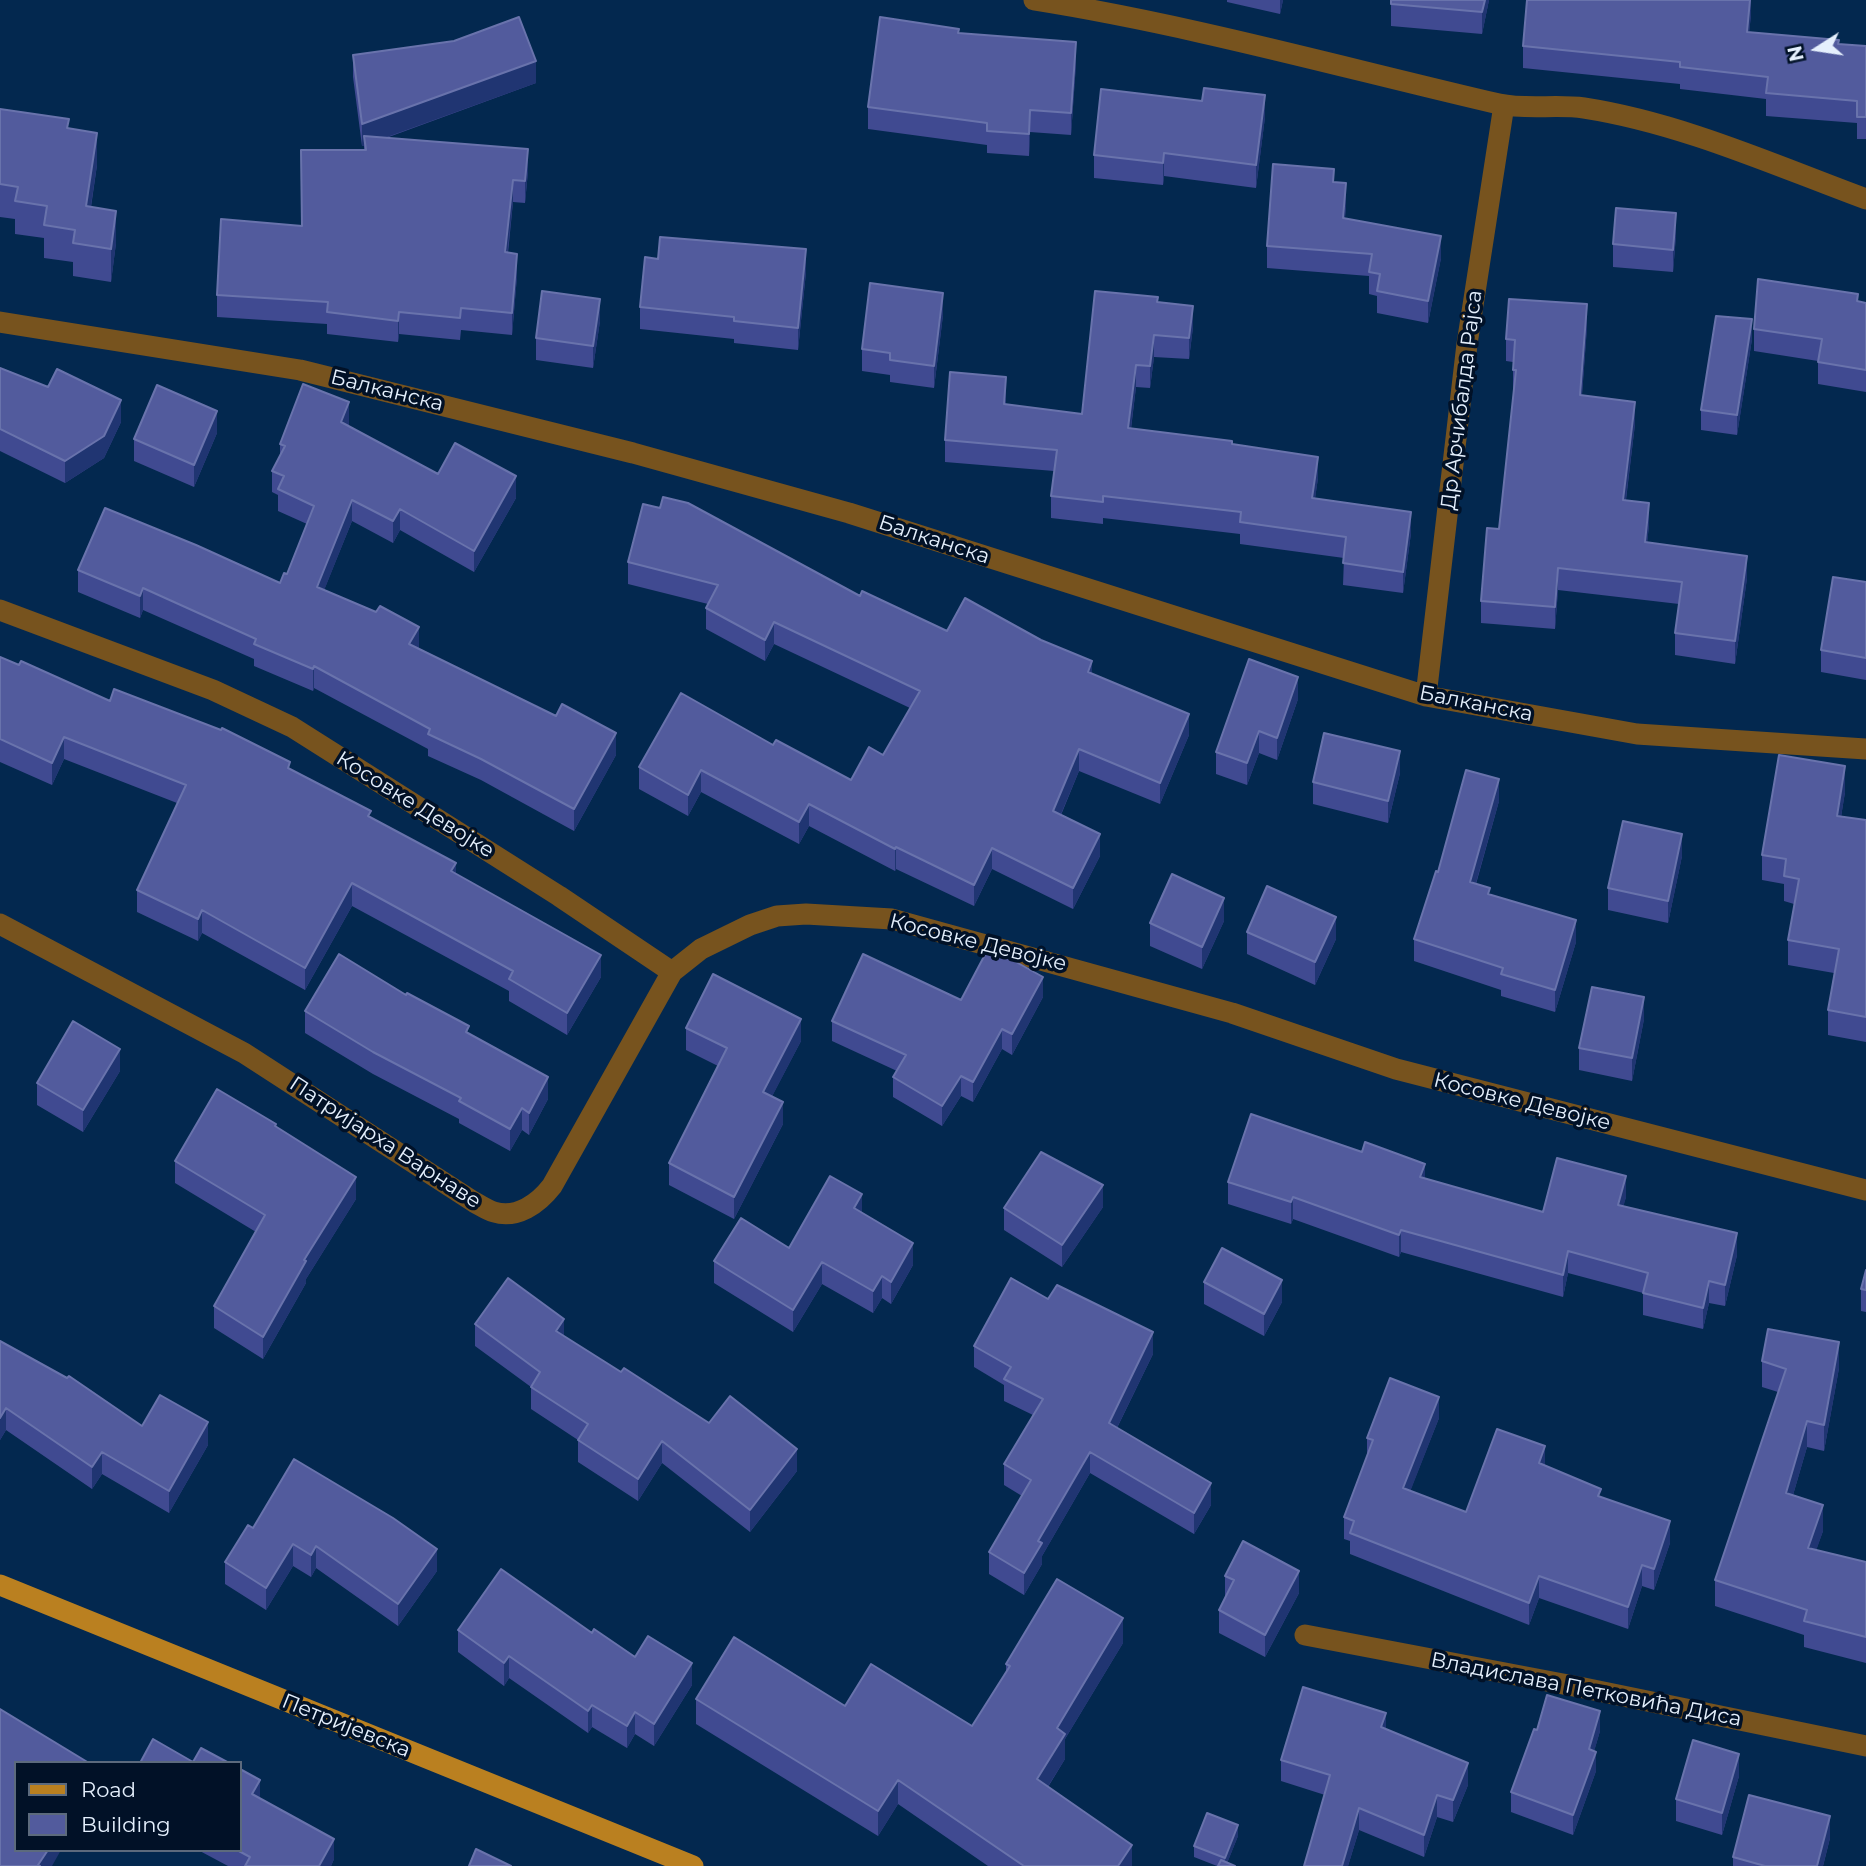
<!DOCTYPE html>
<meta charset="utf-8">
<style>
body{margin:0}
#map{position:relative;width:1866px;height:1866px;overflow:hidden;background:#03284f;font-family:Montserrat,sans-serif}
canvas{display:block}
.legend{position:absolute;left:14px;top:1761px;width:228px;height:91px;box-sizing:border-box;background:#011127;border:2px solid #5c6a7d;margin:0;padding:9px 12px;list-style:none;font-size:21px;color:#e5f0fd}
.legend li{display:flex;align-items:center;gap:14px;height:35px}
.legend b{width:35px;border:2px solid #5c6a7d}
.north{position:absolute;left:1782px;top:14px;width:70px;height:70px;-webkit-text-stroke:5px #011127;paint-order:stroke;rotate:258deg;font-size:19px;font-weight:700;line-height:28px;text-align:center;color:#e5f0fd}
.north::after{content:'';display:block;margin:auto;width:24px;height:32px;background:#e5f0fd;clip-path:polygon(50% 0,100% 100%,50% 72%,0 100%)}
</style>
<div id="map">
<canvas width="1866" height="1866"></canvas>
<ul class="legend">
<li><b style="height:9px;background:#ba8020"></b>Road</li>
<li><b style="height:19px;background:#525b9d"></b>Building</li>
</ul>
<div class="north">N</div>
</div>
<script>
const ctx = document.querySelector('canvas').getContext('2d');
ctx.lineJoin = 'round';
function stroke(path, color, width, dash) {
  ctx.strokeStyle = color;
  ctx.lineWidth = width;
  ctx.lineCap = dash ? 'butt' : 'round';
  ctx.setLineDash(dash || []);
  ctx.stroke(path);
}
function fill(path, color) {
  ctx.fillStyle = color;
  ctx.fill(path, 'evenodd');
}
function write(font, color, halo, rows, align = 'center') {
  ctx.font = font + ' Montserrat,sans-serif';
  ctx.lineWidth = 7;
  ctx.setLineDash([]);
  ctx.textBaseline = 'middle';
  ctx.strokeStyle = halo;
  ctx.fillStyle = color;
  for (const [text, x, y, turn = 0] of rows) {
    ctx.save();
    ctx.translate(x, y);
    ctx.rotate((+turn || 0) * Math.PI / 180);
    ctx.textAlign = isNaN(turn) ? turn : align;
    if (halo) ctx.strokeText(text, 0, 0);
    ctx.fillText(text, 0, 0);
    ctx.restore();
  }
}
const minor = new Path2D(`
 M1034,0C1191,25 1344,68 1499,104C1527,110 1556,104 1584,108C1681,123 1774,165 1866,199
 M0,322L300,370L633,453L849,513L1426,696L1637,734L1866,749
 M0,610L213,690L292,727L559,896L672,972L701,949L750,925L777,916L806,914L892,919L1232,1013L1396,1069L1866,1190
 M1426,696L1467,344L1504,105
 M0,924L244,1053L474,1202C480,1205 487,1210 494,1212C517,1219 538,1204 552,1186L672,972
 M1305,1635L1584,1688L1866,1746`);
const major = new Path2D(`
 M0,1585L693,1866`);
const wall = new Path2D(`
 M1227,0H1283L1280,14L1227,2Z
 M1391,0H1489L1482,34L1391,26Z
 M1751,0V15L1749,32L1839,44L1866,46V139H1857V123L1766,116V99L1680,89V84L1523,68V46Z
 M959,34L1076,64L1071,135L1030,132L1029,156L987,153V145L868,129V107Z
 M353,55L536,83L386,138L528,171L525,203L513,202L508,253L517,276L512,335L461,330L460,340L399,334L398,342L327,334V324L217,317V295L302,226L364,150V146H362L353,77Z
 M0,109L69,128L97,165L91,207L116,243L111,282L73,276V262L44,258V238L15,234V219L0,217Z
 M1265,117L1256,188L1164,176L1163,185L1094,178V155Z
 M1334,182L1346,205L1345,218L1441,258L1428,323L1377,313V296L1369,294V276L1267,268V246Z
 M1676,235L1673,272L1613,267V244Z
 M658,259L806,272L798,350L734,343V339L640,329V307Z
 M1158,302L1193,327L1189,359L1154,357L1150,388L1136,387L1131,429L1232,445L1318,478L1315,498L1411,533L1403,593L1343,585L1344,558L1240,544V534L1103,518V524L1051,518V496L1054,471L945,462V440L1006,398V404L1082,414Z
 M1866,303V392L1818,384V361L1754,351V329Z
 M943,315L934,388L890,382V375L862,371V349Z
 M600,321L593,368L536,360V338Z
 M1587,327L1582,395L1635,424L1626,500L1649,525L1647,543L1747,578L1735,664L1675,655V633L1679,604L1558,590L1555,629L1481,623V601L1499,529L1514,392H1513V362L1506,361V339Z
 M1752,339L1737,435L1701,430V410Z
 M0,368L48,387L121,422L104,458L65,483L0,451V452Z
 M349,424V426L438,474L516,498L474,572L400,530L393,543L352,521L324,590L419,649L616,755L574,831L481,780L428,756V749L314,688L313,691L254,666V659L143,610L140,618L78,592V570L280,583L287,574L307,524L278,511V495L272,492V471L280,455V444Z
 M217,433L194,487L134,461V439Z
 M628,562L860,596L947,631L1092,673L1189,735L1160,804L1079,771L1061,815L1100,856L1073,909L992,869L974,906L896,869L895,871L809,826L799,844L701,792L688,816L639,789V767L773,745L851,780L883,755L910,708L774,644L765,661L706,629V608L708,604L628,584Z
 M1866,582V680L1821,672V650Z
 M0,657L110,701L290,769L371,817L456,874L601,977L567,1035L509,1001V991L352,906L305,990L202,933L198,941L137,912V890L177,803L64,759L52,785L0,762Z
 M1298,699L1277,760L1259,753L1247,785L1216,774V752Z
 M1400,773L1388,823L1313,804V782Z
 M1845,792L1841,817L1866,820V1042L1828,1035V1010L1834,973L1788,965V940L1794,904L1784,901V884L1762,880V855Z
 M1499,801L1476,884L1490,894L1576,942L1555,1012L1501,996V990L1414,961V939L1438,872Z
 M1682,856L1668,923L1608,910V888Z
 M1224,921L1202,969L1150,946V923Z
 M1247,932L1336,939L1315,985L1247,954Z
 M1043,997L1012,1055L1002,1049L973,1102L961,1096L942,1126L893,1097V1077L897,1071L832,1041V1021L961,1000Z
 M305,1011L469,1033L548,1099L529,1135L522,1130L510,1151L459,1123V1119L373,1074L305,1033Z
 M1644,1019L1632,1081L1579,1070V1048Z
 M686,1028L801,1041L772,1096L783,1124L734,1219L669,1185V1163L718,1066L686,1050Z
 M120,1071L83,1132L37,1105V1083Z
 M276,1127L356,1199L306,1279V1283L263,1359L214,1328V1306L256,1232L175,1183V1161Z
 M1425,1178L1543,1212L1626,1197L1623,1206L1737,1255L1725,1306L1709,1303L1703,1329L1643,1315V1293L1568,1273L1563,1297L1401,1252L1399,1257L1293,1219L1291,1224L1228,1204V1182Z
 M1103,1207L1062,1267L1004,1230V1208Z
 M862,1213L913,1265L891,1304L882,1298L873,1313L822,1284L793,1332L714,1283V1261L789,1248Z
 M1866,1270V1312L1861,1311V1289Z
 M1204,1282L1282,1302L1264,1336L1204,1304Z
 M1048,1299L1153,1354L1117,1428L1211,1505L1194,1534L1090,1473L1042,1556V1564L1024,1595L989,1574V1552L1022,1496L1004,1485V1464L1033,1415L1004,1401V1385L974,1367V1346Z
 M475,1324L564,1336L621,1372L709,1423L797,1471L750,1532L662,1463L638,1501L578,1462V1440L531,1409V1387L475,1346Z
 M0,1341L142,1426L208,1445L169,1513L102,1474L92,1489L6,1430L0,1440Z
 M1762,1361L1839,1368L1824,1451L1807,1447L1793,1495L1823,1531L1816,1550L1866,1562V1663L1804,1647V1635L1715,1606V1580L1778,1392L1762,1387Z
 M1439,1418L1410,1491L1466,1512L1545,1465L1601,1497L1670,1543L1654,1590L1642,1586L1628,1629L1539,1598L1529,1625L1350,1554V1541L1344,1539V1517L1367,1456V1438Z
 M253,1528L437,1571L398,1626L316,1568L311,1577L293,1566L266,1610L225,1584V1562Z
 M1225,1576L1299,1593L1265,1657L1219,1633V1610L1225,1597Z
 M458,1630L592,1633L635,1657L692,1685L654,1746L635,1734L627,1748L592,1727L588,1733L509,1678L504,1686L458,1652Z
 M1123,1643L1065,1739V1759L1048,1787L1132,1866H988L898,1804L878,1836L696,1724V1699L845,1706L972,1726L1006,1672V1664Z
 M1386,1729L1468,1785L1453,1822L1437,1817L1424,1857L1359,1830L1348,1866H1304L1325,1795L1281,1781V1760Z
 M1537,1730L1600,1731L1594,1751L1596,1771L1573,1835L1511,1812V1792Z
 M1739,1776L1722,1835L1676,1821V1799Z
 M260,1798L334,1859L331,1866H228L198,1850H240Z
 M1238,1836L1227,1863L1235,1866H1217L1194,1857V1846Z
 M1830,1838L1823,1866H1733V1857Z`);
const shadedWall = new Path2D(`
 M1280,0H1283L1280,14Z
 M1485,0H1489L1482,34V12Z
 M1750,0H1751V15L1747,54V32Z
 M1076,42V64L1071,135V113Z
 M536,61V83L365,145L364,136V146H362V124Z
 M1265,95V117L1256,188V165Z
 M1030,110V132L1029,156V134Z
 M97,133V165L86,238V206Z
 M528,149V171L525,203V181Z
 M1164,153V176L1163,185V163Z
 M513,180V202L505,274V252Z
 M1346,183V205L1343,240V218Z
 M116,211V243L111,282V249Z
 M1676,213V235L1673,272V250Z
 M1441,236V258L1428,323V301Z
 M806,249V272L798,350V328Z
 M517,254V276L512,335V313Z
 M943,293V315L934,388V366Z
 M600,299V321L593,368V346Z
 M1587,304V327L1580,417V395Z
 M1193,306V327L1189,359V338Z
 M399,312V334L398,342V321Z
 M1752,319V339L1737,435V415Z
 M1154,335V357L1150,388V366Z
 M1136,365V387L1128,450V428Z
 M1006,377V398L1004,426V404Z
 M121,400V422L104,458L65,483V461Z
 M349,402V424L341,444V422Z
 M1635,402V424L1623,522V500Z
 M217,411V433L194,487V465Z
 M1318,457V478L1312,520V498Z
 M516,476V498L474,572V551Z
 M352,500V521L317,608V587Z
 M1649,503V525L1645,564V542Z
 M400,509V530L393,543V521Z
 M1411,512V533L1403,593V572Z
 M1747,556V578L1735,664V641Z
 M1558,568V590L1555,629V607Z
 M143,588V610L140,618V596Z
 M774,622V644L765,661V640Z
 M419,627V649L409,644Z
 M1092,661V683L1088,672Z
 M314,666V688L313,691V669Z
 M1298,677V699L1277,760V738Z
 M1189,714V735L1160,804V783Z
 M1259,731V753L1247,785V763Z
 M616,733V755L574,831V809Z
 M64,737V759L52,785V763Z
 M1079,749V771L1053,833V811Z
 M1400,751V773L1388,823V801Z
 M1845,766V792L1837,841V816Z
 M701,770V792L688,816V795Z
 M1499,779V801L1470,904V882Z
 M809,804V826L799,844V822Z
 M1100,834V856L1073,909V888Z
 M1682,834V856L1668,923V901Z
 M896,847V869L895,871V849Z
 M992,848V869L974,906V885Z
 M456,863V885L451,871Z
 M352,883V906L305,990V968Z
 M1224,898V921L1202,969V947Z
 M202,910V933L198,941V919Z
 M1336,917V939L1315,985V962Z
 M1576,920V942L1555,1012V990Z
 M601,955V977L567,1035V1013Z
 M1043,977V997L1012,1055V1034Z
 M1644,997V1019L1632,1081V1058Z
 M801,1019V1041L763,1114V1092Z
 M1002,1029V1049L973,1102V1082Z
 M120,1049V1071L83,1132V1110Z
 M961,1076V1096L942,1126V1106Z
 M548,1077V1099L529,1135V1113Z
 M783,1102V1124L734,1219V1197Z
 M522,1108V1130L510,1151V1129Z
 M1425,1164V1185L1420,1177Z
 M1626,1176V1197L1618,1227V1205Z
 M356,1177V1199L306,1279V1283L263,1359V1337L304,1260Z
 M1103,1185V1207L1062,1267V1245Z
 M862,1194V1216L854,1208Z
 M1293,1197V1219L1291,1224V1202Z
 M1401,1230V1252L1399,1257V1235Z
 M1737,1233V1255L1725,1306V1285Z
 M913,1243V1265L891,1304V1282Z
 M1568,1251V1273L1563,1297V1275Z
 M822,1262V1284L793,1332V1310Z
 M882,1276V1298L873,1313V1291Z
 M1282,1280V1302L1264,1336V1314Z
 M1709,1281V1303L1703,1329V1308Z
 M564,1319V1341L556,1331Z
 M1153,1332V1354L1109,1444V1423Z
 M1839,1342V1368L1824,1451V1425Z
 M1439,1397V1418L1403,1510V1488Z
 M6,1408V1430L0,1440V1418Z
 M1807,1421V1447L1786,1519V1493Z
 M208,1422V1445L169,1513V1491Z
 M662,1441V1463L638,1501V1479Z
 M1545,1446V1467L1539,1463Z
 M797,1449V1471L750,1532V1510Z
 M102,1452V1474L92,1489V1467Z
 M1090,1452V1473L1042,1556V1564L1024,1595V1573L1038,1541Z
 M1211,1483V1505L1194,1534V1513Z
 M1823,1505V1531L1808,1574V1548Z
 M1670,1521V1543L1654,1590V1569Z
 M293,1544V1566L266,1610V1588Z
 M316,1546V1568L311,1577V1555Z
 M437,1549V1571L398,1626V1604Z
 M1642,1565V1586L1628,1629V1607Z
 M1299,1571V1593L1265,1657V1635Z
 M1539,1576V1598L1529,1625V1603Z
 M1123,1618V1643L1065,1739V1759L1037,1804V1779L1057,1728Z
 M509,1656V1678L504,1686V1663Z
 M692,1663V1685L654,1746V1724Z
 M592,1705V1727L588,1733V1711Z
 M1600,1711V1731L1589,1769V1749Z
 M635,1712V1734L627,1748V1726Z
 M1386,1713V1735L1381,1727Z
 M1596,1752V1771L1573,1835V1815Z
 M1739,1754V1776L1722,1835V1813Z
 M1468,1763V1785L1453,1822V1800Z
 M260,1780V1800L252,1794Z
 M898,1780V1804L878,1836V1811Z
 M1437,1795V1817L1424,1857V1835Z
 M1359,1808V1830L1348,1866H1342Z
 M1830,1816V1838L1823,1866H1817Z
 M1238,1825V1836L1226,1866H1225V1858Z
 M334,1839V1859L331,1866H319Z
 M1132,1845V1866H1118Z
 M48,1850H61L52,1866H38Z`);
const building = new Path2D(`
 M1391,0H1485L1482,12L1391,4Z
 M1527,0H1750L1747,32L1839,40L1838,44L1866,46V117H1857V101L1766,93L1768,77L1680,67V62L1523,46Z
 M519,17L536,61L362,124L353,55L454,41Z
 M880,17L959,29L958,33L1076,42L1071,113L1030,110L1029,134L987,131V123L868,107Z
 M1204,88L1265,95L1256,165L1164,153L1163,163L1094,155L1101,89L1202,101Z
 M0,109L69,119L67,128L97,133L86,206L116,211L111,249L73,243L75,230L44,225L47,206L15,201L18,187L0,184Z
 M364,136L528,149L525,181L513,180L505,252L517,254L512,313L461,308L460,318L399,312L398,321L327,312L328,302L217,295L221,219L302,226L301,150H366Z
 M1273,164L1334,169L1333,182L1346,183L1343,218L1441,236L1428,301L1377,291L1380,274L1369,272L1372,254L1267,246Z
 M1616,208L1676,213L1673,250L1613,244Z
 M660,237L806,249L798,328L734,321V317L640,307L645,257L658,259Z
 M1758,279L1858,294L1857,301L1866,303V370L1818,362L1822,339L1754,329Z
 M870,283L943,293L934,366L890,360V353L862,349Z
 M542,291L600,299L593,346L536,338Z
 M1095,291L1158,297L1157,302L1193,306L1189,338L1154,335L1150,366L1136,365L1128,428L1232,441V444L1318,457L1312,498L1411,512L1403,572L1343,563L1346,537L1240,522L1241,512L1103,496V502L1051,496L1057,450L945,440L950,372L1006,377L1004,404L1082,414Z
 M1509,299L1587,304L1580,395L1635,402L1623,500L1649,503L1645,542L1747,556L1735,641L1675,633L1682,582L1558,568L1555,607L1481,601L1487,528L1499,529L1516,370H1513L1515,340L1506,339Z
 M1716,316L1752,319L1737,415L1701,410Z
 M0,368L48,387L57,369L121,400L104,436L65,461L0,429Z
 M303,384L349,402L341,422L438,474L455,443L516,476L474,551L400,509L393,521L352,500L317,587L376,612L380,606L419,627L409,644L556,716L562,704L616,733L574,809L481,759L428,734L430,729L314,666L313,669L254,644L256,639L143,588L140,596L78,570L105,508L196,545L280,583L284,573L287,574L314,506L278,489L284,476L272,471L285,446L280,444Z
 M157,385L217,411L194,465L134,439Z
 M663,497L688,503L860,596L862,591L947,631L965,598L1041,640L1092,661L1088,672L1189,714L1160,783L1079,749L1053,811L1100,834L1073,888L992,848L974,885L896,847L895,849L809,804L799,822L701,770L688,795L639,767L681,693L773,745L776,740L851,780L869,747L883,755L920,691L774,622L765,640L706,608L718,585L628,562L643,504L660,508Z
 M1833,577L1866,582V658L1821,650Z
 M0,657L19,665L21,661L110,701L114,689L221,730L222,728L290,762L288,768L371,811L368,816L456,863L451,871L601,955L567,1013L509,979L513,971L352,883L305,968L202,910L198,919L137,890L186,785L64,737L52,763L0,739Z
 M1249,659L1298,677L1277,738L1259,731L1247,763L1216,752Z
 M1324,733L1400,751L1388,801L1313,782Z
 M1779,755L1845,766L1837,816L1866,820V1017L1828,1010L1839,949L1788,940L1799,879L1784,876L1786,859L1762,855Z
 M1466,770L1499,779L1470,882L1490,888L1488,894L1576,920L1555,990L1501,974L1503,968L1414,939L1436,871L1438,872Z
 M1623,821L1682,834L1668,901L1608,888Z
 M1172,874L1224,898L1202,947L1150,923Z
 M1267,886L1336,917L1315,962L1247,932Z
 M989,947L1043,977L1012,1034L1002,1029L973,1082L961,1076L942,1106L893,1077L906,1055L832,1021L863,954L961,1000Z
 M339,954L406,995L407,993L469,1026L466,1032L548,1077L529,1113L522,1108L510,1129L459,1101L461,1098L373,1052L305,1011Z
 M713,974L801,1019L763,1092L783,1102L734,1197L669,1163L727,1048L686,1028Z
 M1592,987L1644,997L1632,1058L1579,1048Z
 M73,1021L120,1049L83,1110L37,1083Z
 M217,1089L276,1124L275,1126L356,1177L304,1260L306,1261L263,1337L214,1306L265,1215L175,1161Z
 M1251,1114L1362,1152L1365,1142L1425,1164L1420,1177L1543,1212L1557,1158L1626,1176L1618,1205L1737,1233L1725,1285L1709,1281L1703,1308L1643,1293L1648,1273L1568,1251L1563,1275L1401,1230L1399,1235L1293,1197L1291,1202L1228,1182Z
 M1041,1152L1103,1185L1062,1245L1004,1208Z
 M830,1176L862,1194L854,1208L913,1243L891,1282L882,1276L873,1291L822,1262L793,1310L714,1261L741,1218L789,1248Z
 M1222,1248L1282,1280L1264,1314L1204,1282Z
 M1866,1270V1290L1861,1289Z
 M508,1278L564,1319L556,1331L621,1372L624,1368L709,1423L730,1396L797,1449L750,1510L662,1441L638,1479L578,1440L588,1424L531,1387L540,1372L475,1324Z
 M1011,1278L1048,1299L1057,1285L1153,1332L1109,1423L1211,1483L1194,1513L1090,1452L1038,1541L1042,1543L1024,1573L989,1552L1031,1480L1004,1464L1043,1399L1004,1379L1011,1367L974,1346Z
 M1768,1329L1839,1342L1824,1425L1807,1421L1786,1493L1823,1505L1808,1548L1866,1562V1637L1804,1621L1807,1610L1715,1580L1786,1369L1762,1361Z
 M0,1341L67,1378L69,1376L142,1426L160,1395L208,1422L169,1491L102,1452L92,1467L6,1408L0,1418Z
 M1390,1378L1439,1397L1403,1488L1466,1512L1497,1429L1545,1446L1539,1463L1601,1489L1598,1496L1670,1521L1654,1569L1642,1565L1628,1607L1539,1576L1529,1603L1350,1533L1354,1521L1344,1517L1373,1440L1367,1438Z
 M294,1459L393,1518L437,1549L398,1604L316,1546L311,1555L293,1544L266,1588L225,1562L248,1525L253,1528Z
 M1243,1541L1299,1571L1265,1635L1219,1610L1234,1580L1225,1576Z
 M501,1569L592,1633L594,1629L635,1657L648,1636L692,1663L654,1724L635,1712L627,1726L592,1705L588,1711L509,1656L504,1663L458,1630Z
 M1057,1579L1123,1618L1057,1728L1065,1734L1037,1779L1132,1845L1118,1866H1024L898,1780L878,1811L696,1699L734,1637L845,1706L871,1664L972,1726L1010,1666L1006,1664Z
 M1303,1687L1386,1713L1381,1727L1468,1763L1453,1800L1437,1795L1424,1835L1359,1808L1342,1866H1304L1330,1775L1281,1760Z
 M1547,1695L1600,1711L1589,1749L1596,1752L1573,1815L1511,1792L1534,1729L1537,1730Z
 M0,1709L89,1763H16V1850H48L38,1865L40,1866H0Z
 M153,1739L193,1762L201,1748L229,1763H140Z
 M1693,1740L1739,1754L1722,1813L1676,1799Z
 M240,1769L260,1780L252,1794L334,1839L319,1866H245L250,1857L237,1850H240Z
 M1749,1795L1830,1816L1817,1866H1765L1733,1857Z
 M1207,1813L1238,1825L1225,1858L1194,1846Z
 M476,1849L511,1866H469Z
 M1221,1860L1235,1866H1218Z`);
const streetNames = [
 ["Балканска",387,391,14],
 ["Др Арчибалда Рајса",1462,400,-83],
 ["Балканска",934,540,18],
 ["Балканска",1476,704,11],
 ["Косовке Девојке",415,805,32],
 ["Косовке Девојке",978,943,14],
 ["Косовке Девојке",1522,1102,14],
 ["Патријарха Варнаве",385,1143,33],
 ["Владислава Петковића Диса",1586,1690,11],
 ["Петријевска",346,1726,22]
];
stroke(minor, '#77531e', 21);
stroke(major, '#ba8020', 21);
fill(wall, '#404a91');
fill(shadedWall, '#203572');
fill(building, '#525b9d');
stroke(building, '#6973ac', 2);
write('21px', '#e5f0fd', '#011127', streetNames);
</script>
